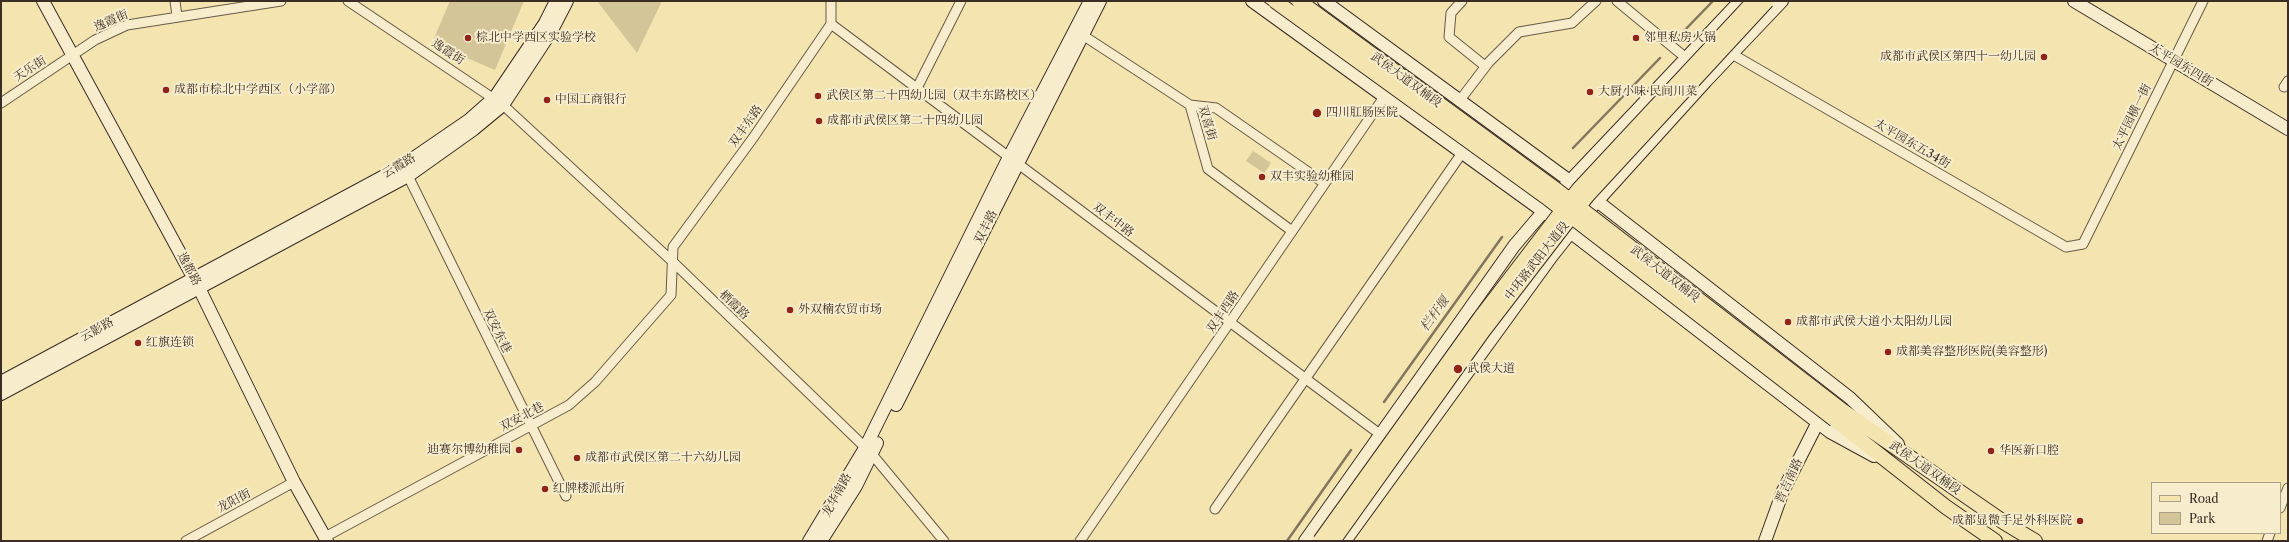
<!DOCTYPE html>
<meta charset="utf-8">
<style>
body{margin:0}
#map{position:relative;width:2289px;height:542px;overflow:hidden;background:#f3e4b0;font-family:"Libre Caslon Text",serif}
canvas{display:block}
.frame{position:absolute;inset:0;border:2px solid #3a2d26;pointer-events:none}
.legend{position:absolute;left:2151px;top:482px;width:130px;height:52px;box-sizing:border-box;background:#f7edcc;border:1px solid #aba08a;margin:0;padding:5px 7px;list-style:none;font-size:12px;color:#3a2d26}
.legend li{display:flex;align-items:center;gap:8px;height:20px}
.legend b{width:20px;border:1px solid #aba08a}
</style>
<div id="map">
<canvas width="2289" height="542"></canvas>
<div class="frame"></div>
<ul class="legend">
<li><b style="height:5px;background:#f3e4b0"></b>Road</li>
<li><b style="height:11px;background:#d4c599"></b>Park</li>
</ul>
</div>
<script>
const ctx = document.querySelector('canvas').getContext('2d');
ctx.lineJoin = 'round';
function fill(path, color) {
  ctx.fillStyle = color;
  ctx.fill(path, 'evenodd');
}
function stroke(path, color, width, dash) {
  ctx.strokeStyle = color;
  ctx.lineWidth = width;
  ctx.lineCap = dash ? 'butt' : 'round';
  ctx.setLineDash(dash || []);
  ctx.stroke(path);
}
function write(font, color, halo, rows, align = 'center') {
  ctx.font = font + ' "Libre Caslon Text","Noto Serif SC",serif';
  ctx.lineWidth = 4;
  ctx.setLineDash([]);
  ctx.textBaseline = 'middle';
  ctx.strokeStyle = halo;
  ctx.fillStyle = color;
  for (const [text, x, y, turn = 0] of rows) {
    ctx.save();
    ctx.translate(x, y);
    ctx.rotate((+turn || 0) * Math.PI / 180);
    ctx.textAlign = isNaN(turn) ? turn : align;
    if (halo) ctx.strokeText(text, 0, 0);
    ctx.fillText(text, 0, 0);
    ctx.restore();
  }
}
const green = new Path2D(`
 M450,1H524L495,70L432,43Z
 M597,1H660L661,3L637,53Z
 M1253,151L1271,163L1264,173L1246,161Z`);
const stream = new Path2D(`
 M1680,35L1713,1
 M1573,148L1660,58
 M1384,402L1502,237
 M1287,541L1351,450`);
const street = new Path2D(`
 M175,1L177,16
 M348,1L503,105L673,262L871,453L944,541
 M1462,1L1451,13L1449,37L1485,66
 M1617,1L1686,58
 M831,24L1381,435
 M1084,36L1190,105L1208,169L1292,231
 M1732,54L2066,247L2083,244L2203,1
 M2284,87L2288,81
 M917,88L961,1
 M1460,100L1489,62L1519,32L1572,23L1596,1
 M1,103L95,40L127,25L281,1
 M1190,105L1216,108L1324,183
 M408,176L566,496
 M2280,508L2288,488
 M1215,509L1462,153
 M325,537L569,405L595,382L671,295L673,247L753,138L831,24V1
 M186,541L294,482
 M1080,541L1384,97
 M2267,541L2270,533`);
const secondary = new Path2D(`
 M43,1L199,288L294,482L327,541
 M1252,1L1544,212L1830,432L1874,456
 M1324,1L1597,201L1850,398L1898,444
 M2074,1L2288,129
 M1565,186L1740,1
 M1592,207L1706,81L1782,1
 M1,382L399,168L469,120L495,97L545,23L556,1
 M1,394L408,176L474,129L503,105L551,32L567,1
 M896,405L1100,1
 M809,541L865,448L1009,157L1090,1
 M821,541L856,486L877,443
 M1305,541L1514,246L1548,206
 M1345,541L1552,256L1575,227
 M1765,541L1783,491L1818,422`);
const primary = new Path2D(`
 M1843,411L2005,523L2035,541
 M1835,420L1946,507L1995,541`);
const primaryBridge = new Path2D(`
 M1275,1L1546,197L1835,420
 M1299,1L1558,191L1843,411
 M1320,541L1480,318L1578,190L1754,1
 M1333,541L1484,330L1587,196L1767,1`);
const markers = [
 [468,38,4,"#8f2418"],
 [1636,38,4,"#8f2418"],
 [2044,57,4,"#8f2418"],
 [166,90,4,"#8f2418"],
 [1590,92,4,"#8f2418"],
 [818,96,4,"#8f2418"],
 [547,100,4,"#8f2418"],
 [1317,113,5,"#8f2418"],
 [819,121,4,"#8f2418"],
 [1262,177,4,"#8f2418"],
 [790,310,4,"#8f2418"],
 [1788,322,4,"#8f2418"],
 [138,343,4,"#8f2418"],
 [1888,352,4,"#8f2418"],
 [1458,369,5,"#8f2418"],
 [519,450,4,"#8f2418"],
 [1991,451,4,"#8f2418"],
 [577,458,4,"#8f2418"],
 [545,489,4,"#8f2418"],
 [2080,521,4,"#8f2418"]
];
const streetNames = [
 ["逸霞街",111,21,-23],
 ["逸霞街",448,52,33],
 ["太平园东四街",2181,65,31],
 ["天乐街",30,69,-33],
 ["武侯大道双楠段",1406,80,36],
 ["太平园横一街",2132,117,-64],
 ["双喜街",1207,123,73],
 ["双丰东路",746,126,-55],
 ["太平园东五34街",1912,144,30],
 ["云霞路",399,166,-31],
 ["双丰中路",1113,220,37],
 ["双丰路",986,227,-63],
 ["中环路武阳大道段",1537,261,-52],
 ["逸都路",189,269,62],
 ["武侯大道双楠段",1665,274,38],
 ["栖霞路",734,305,44],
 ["双丰西路",1223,312,-56],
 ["云影路",97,330,-29],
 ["双安东巷",497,331,64],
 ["双安北巷",522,417,-28],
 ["武侯大道双楠段",1925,468,35],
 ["晋吉南路",1789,481,-65],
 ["龙华南路",837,495,-61],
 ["龙阳街",234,501,-28]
];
const poiNames = [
 ["棕北中学西区实验学校",476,38],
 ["邻里私房火锅",1644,38],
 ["成都市武侯区第四十一幼儿园",2036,57,"right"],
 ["成都市棕北中学西区（小学部）",174,90],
 ["大厨小味·民间川菜",1598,92],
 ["武侯区第二十四幼儿园（双丰东路校区）",826,96],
 ["中国工商银行",555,100],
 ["四川肛肠医院",1326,113],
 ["成都市武侯区第二十四幼儿园",827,121],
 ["双丰实验幼稚园",1270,177],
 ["外双楠农贸市场",798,310],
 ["成都市武侯大道小太阳幼儿园",1796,322],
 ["红旗连锁",146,343],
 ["成都美容整形医院(美容整形)",1896,352],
 ["武侯大道",1467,369],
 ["迪赛尔博幼稚园",511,450,"right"],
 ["华医新口腔",1999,451],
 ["成都市武侯区第二十六幼儿园",585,458],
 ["红牌楼派出所",553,489],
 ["成都显微手足外科医院",2072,521,"right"]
];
const waterNames = [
 ["栏杆堰",1435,314,-54]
];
fill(green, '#d4c599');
stroke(stream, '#83765d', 2.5);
stroke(street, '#685b48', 11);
stroke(secondary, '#3a2d26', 14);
stroke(primary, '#3a2d26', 16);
stroke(street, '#f7edcc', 9);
stroke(secondary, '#f7edcc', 12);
stroke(primary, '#f3e4b0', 14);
stroke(primaryBridge, '#3a2d26', 16, []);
stroke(primaryBridge, '#f3e4b0', 14);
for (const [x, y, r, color] of markers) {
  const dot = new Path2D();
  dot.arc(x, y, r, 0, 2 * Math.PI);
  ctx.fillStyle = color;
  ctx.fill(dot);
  stroke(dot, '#f7edcc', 1.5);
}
write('12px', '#3a2d26', '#f7edcc', streetNames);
write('12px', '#3a2d26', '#f7edcc', poiNames, 'left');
write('italic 13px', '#5f5141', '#f7edcc', waterNames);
</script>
